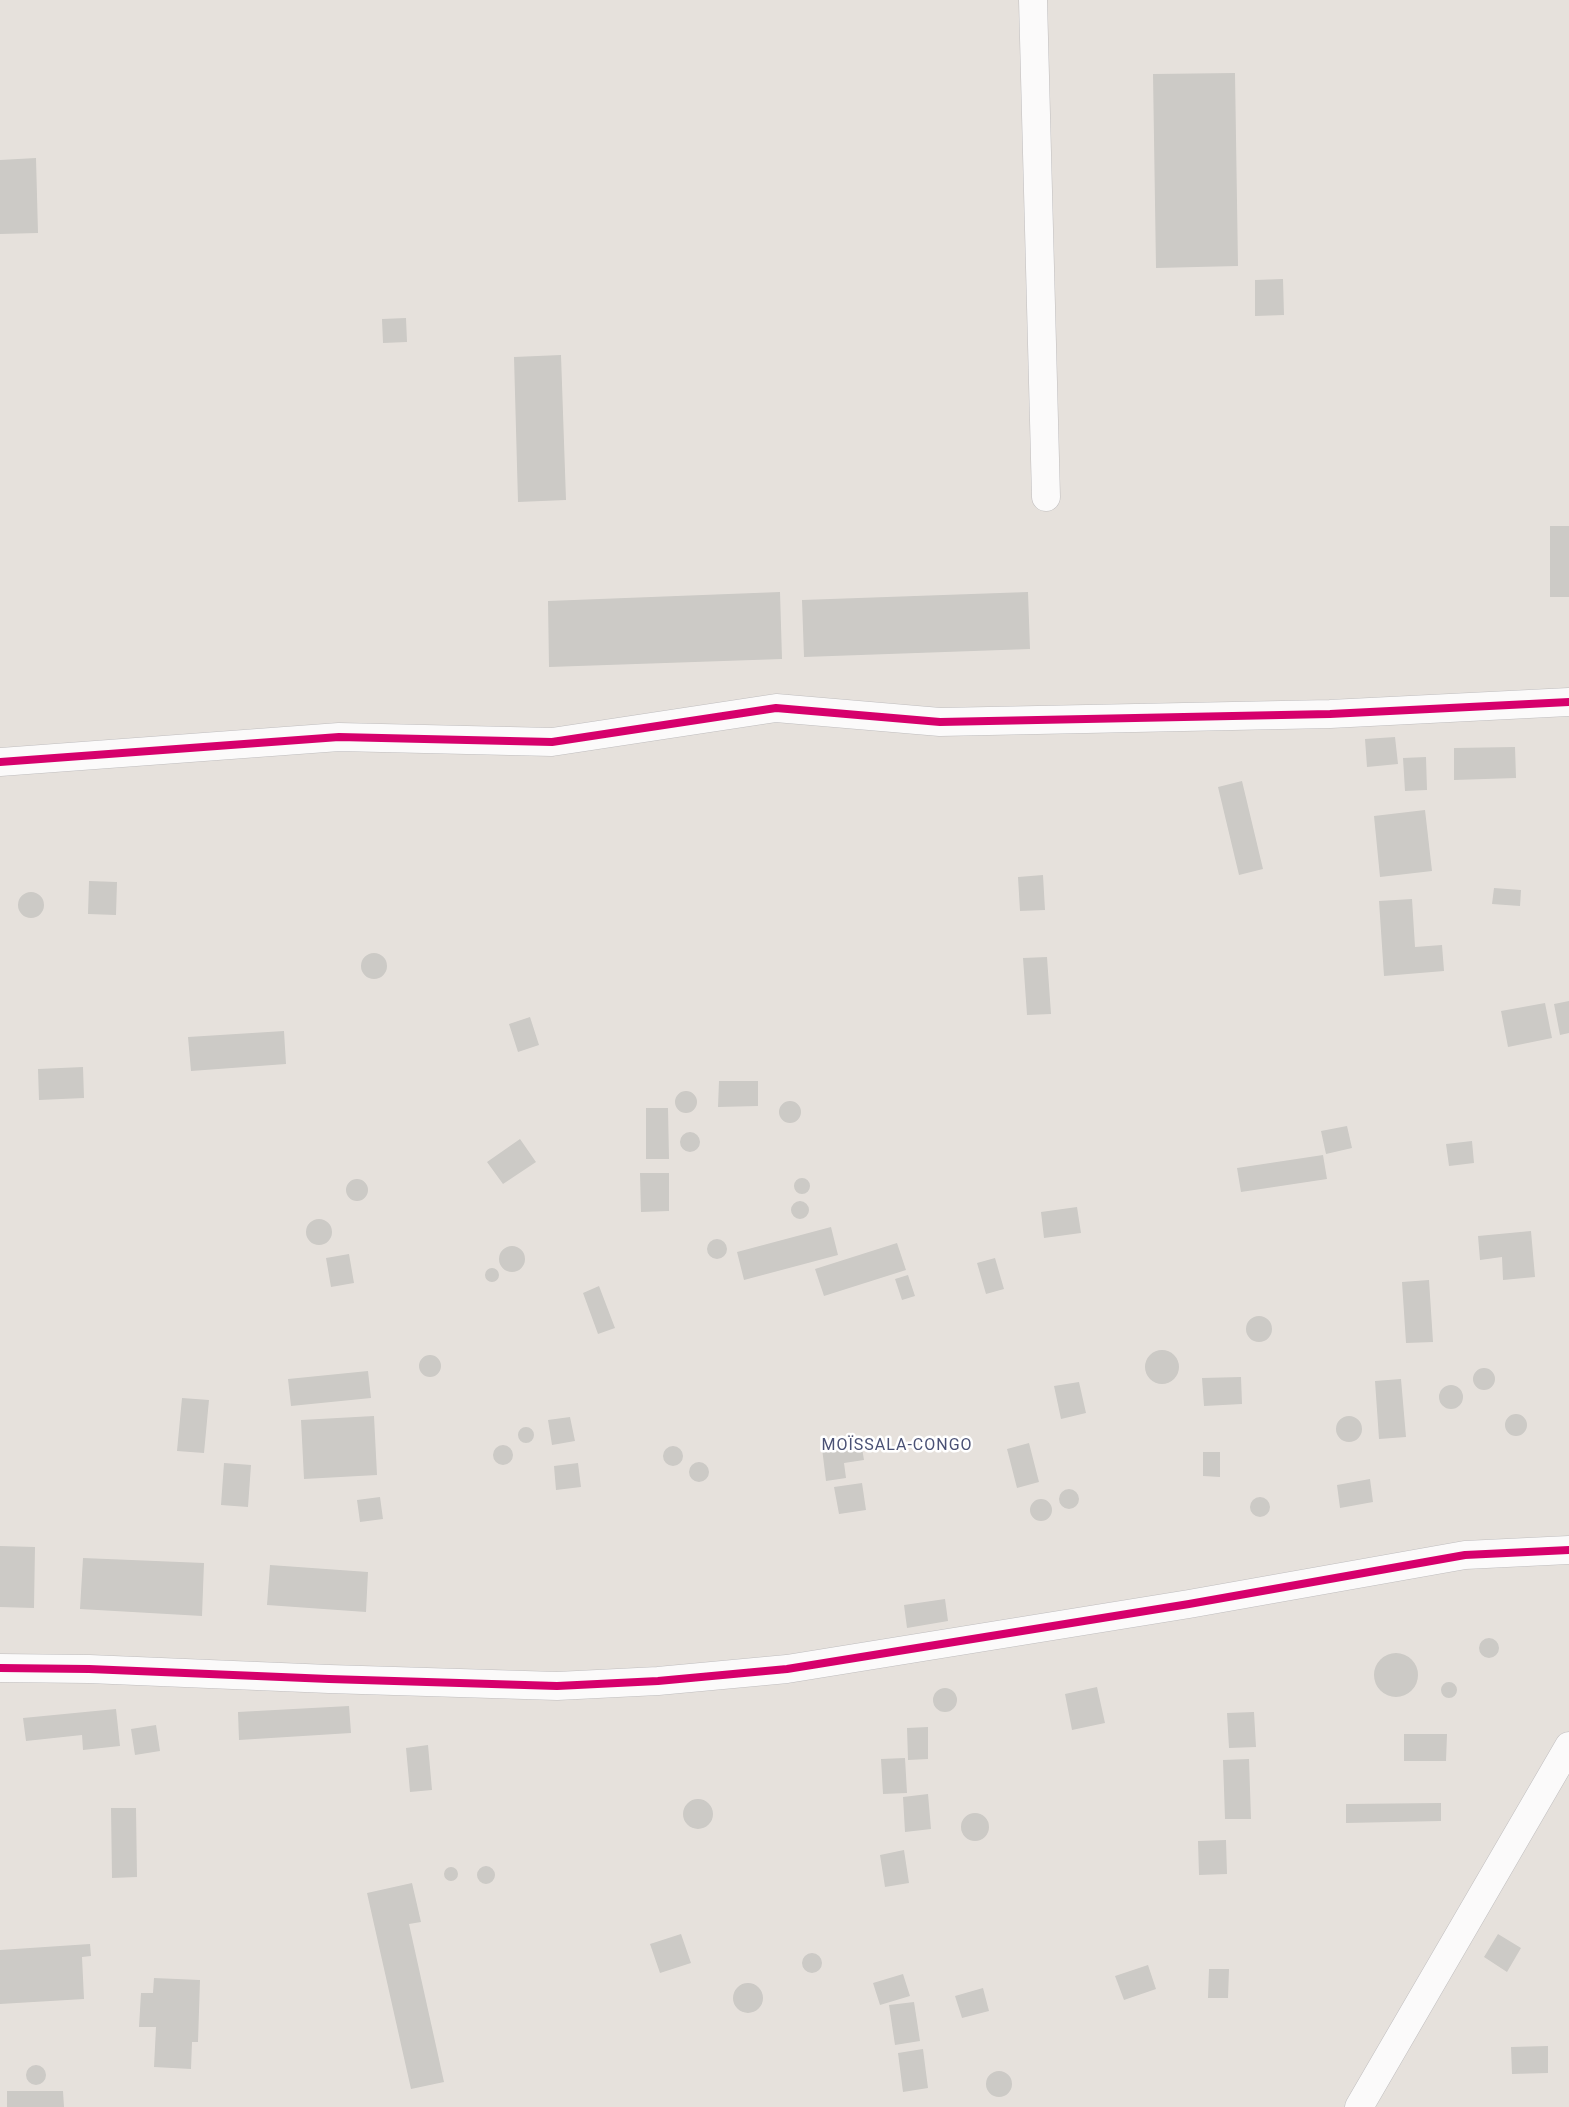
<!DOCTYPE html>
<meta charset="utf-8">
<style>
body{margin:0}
canvas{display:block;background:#e6e1dc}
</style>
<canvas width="1569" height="2107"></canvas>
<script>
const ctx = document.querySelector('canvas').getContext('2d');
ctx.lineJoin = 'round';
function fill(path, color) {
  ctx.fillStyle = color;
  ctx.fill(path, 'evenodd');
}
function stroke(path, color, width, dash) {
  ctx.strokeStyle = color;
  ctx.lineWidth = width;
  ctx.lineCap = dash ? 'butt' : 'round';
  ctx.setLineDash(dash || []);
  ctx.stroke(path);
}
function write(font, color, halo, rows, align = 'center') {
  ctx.font = font + ' Roboto,sans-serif';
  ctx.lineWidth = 5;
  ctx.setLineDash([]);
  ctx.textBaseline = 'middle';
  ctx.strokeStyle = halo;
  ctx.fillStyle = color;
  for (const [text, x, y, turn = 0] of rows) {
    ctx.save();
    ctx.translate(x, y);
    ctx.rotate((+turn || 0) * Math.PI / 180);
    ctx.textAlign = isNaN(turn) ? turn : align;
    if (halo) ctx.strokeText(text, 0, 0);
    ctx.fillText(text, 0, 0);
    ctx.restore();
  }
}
const building = new Path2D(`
 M1235,73L1238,266L1156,268L1153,74Z
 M36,158L38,233L0,234V160Z
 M1283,279L1284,315L1255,316V280Z
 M406,318L407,342L383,343L382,319Z
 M561,355L566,500L518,502L514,357Z
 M1550,526H1569V597H1550Z
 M780,592L782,659L549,667L548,601Z
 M1028,592L1030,649L804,657L802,600Z
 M1395,737L1398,764L1367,767L1365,739Z
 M1515,747L1516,778L1454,780V748Z
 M1426,757L1427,790L1405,791L1403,758Z
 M1242,781L1263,869L1239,875L1218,787Z
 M1425,810L1432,871L1380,877L1374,816Z
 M1043,875L1045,910L1020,911L1018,877Z
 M89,881L117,882L116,915L88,914Z
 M1494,888L1521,890L1520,906L1492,904Z
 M18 905a13 13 0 1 1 26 0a13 13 0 1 1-26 0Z
 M1412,899L1415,947L1442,945L1444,971L1384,976L1379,901Z
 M361 966a13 13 0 1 1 26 0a13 13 0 1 1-26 0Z
 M1047,957L1051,1014L1027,1015L1023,958Z
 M1569,1001V1033L1560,1035L1554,1004Z
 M1545,1003L1552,1038L1508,1047L1501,1011Z
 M530,1017L539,1045L518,1052L509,1024Z
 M284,1031L286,1064L191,1071L188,1037Z
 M83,1067L84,1098L39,1100L38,1069Z
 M719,1081H758V1106L718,1107Z
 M675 1102a11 11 0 1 1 22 0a11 11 0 1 1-22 0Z
 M779 1112a11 11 0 1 1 22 0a11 11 0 1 1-22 0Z
 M646,1108H668L669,1159H646Z
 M1347,1126L1352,1148L1326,1154L1321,1131Z
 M680 1142a10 10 0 1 1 20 0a10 10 0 1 1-20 0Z
 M520,1139L536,1162L503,1184L487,1162Z
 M1472,1141L1474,1163L1449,1166L1446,1144Z
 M1323,1155L1327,1179L1241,1192L1237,1168Z
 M640,1173H669V1211L641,1212Z
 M794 1186a8 8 0 1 1 16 0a8 8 0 1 1-16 0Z
 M346 1190a11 11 0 1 1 22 0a11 11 0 1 1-22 0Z
 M791 1210a9 9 0 1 1 18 0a9 9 0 1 1-18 0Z
 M1077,1207L1081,1233L1044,1238L1041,1212Z
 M306 1232a13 13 0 1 1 26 0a13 13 0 1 1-26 0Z
 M831,1227L838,1255L744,1280L737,1252Z
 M1531,1231L1535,1277L1503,1280L1502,1257L1480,1260L1478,1236Z
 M707 1249a10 10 0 1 1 20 0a10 10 0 1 1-20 0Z
 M897,1243L906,1270L824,1296L815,1269Z
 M499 1259a13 13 0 1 1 26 0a13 13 0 1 1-26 0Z
 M349,1254L354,1283L331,1287L326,1258Z
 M995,1258L1004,1289L986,1294L977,1263Z
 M485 1275a7 7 0 1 1 14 0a7 7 0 1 1-14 0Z
 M908,1275L915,1296L902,1300L895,1279Z
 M1429,1280L1433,1342L1406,1343L1402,1282Z
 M599,1286L615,1328L598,1334L583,1293Z
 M1246 1329a13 13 0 1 1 26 0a13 13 0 1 1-26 0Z
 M1145 1367a17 17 0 1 1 34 0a17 17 0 1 1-34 0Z
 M419 1366a11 11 0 1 1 22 0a11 11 0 1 1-22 0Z
 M1473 1379a11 11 0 1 1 22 0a11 11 0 1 1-22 0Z
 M368,1371L371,1398L291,1406L288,1379Z
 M1241,1377L1242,1404L1204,1406L1202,1378Z
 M1401,1379L1406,1437L1379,1439L1375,1381Z
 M1079,1382L1086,1413L1061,1419L1054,1386Z
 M1439 1397a12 12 0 1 1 24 0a12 12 0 1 1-24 0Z
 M182,1398L209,1400L204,1453L177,1451Z
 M1505 1425a11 11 0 1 1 22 0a11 11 0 1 1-22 0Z
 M1336 1429a13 13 0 1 1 26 0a13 13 0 1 1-26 0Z
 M374,1416L377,1475L304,1479L301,1420Z
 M570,1417L575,1441L552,1445L548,1420Z
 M518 1435a8 8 0 1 1 16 0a8 8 0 1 1-16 0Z
 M861,1442L864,1460L844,1463L846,1478L826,1481L822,1448Z
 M1029,1443L1039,1482L1017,1488L1007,1449Z
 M493 1455a10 10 0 1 1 20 0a10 10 0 1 1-20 0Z
 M663 1456a10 10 0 1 1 20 0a10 10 0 1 1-20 0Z
 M1203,1452H1220V1477L1203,1476Z
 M689 1472a10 10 0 1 1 20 0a10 10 0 1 1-20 0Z
 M224,1463L251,1465L248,1507L221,1505Z
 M578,1463L581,1487L556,1490L554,1466Z
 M1370,1479L1373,1502L1340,1508L1337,1485Z
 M862,1483L866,1510L839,1514L834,1487Z
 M1059 1499a10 10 0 1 1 20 0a10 10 0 1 1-20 0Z
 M380,1497L383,1519L360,1522L357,1500Z
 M1250 1507a10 10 0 1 1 20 0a10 10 0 1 1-20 0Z
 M1030 1510a11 11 0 1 1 22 0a11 11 0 1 1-22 0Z
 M0,1546L35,1547L34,1608L0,1607Z
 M83,1558L204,1563L202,1616L80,1609Z
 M270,1565L368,1572L366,1612L267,1605Z
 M945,1599L948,1621L907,1628L904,1605Z
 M1479 1648a10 10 0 1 1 20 0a10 10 0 1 1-20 0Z
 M1374 1675a22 22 0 1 1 44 0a22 22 0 1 1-44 0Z
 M1441 1690a8 8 0 1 1 16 0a8 8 0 1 1-16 0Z
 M1097,1687L1105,1723L1072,1730L1065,1694Z
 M933 1700a12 12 0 1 1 24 0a12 12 0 1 1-24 0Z
 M349,1706L351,1733L239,1740L238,1712Z
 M116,1709L120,1746L83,1750L82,1735L26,1741L23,1718Z
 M1254,1712L1256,1747L1229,1748L1227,1713Z
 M156,1725L160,1751L135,1755L131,1729Z
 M928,1727V1759L908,1760L907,1728Z
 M1404,1734H1447L1446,1761H1404Z
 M428,1745L432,1790L410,1792L406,1748Z
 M905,1758L907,1793L883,1794L881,1759Z
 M1249,1759L1251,1819H1225L1223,1760Z
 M928,1794L931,1829L905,1832L903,1797Z
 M683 1814a15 15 0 1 1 30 0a15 15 0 1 1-30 0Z
 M1441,1803V1821L1346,1823V1804Z
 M111,1808H136L137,1877L112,1878Z
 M961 1827a14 14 0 1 1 28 0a14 14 0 1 1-28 0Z
 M1226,1840L1227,1874L1199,1875L1198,1841Z
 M904,1850L909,1883L885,1887L880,1855Z
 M477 1875a9 9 0 1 1 18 0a9 9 0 1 1-18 0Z
 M444 1874a7 7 0 1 1 14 0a7 7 0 1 1-14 0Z
 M412,1883L421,1922L409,1924L444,2082L411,2089L367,1893Z
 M681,1934L691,1963L660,1973L650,1944Z
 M1498,1934L1521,1948L1507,1972L1484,1957Z
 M90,1944L91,1956L82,1957L84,1999L0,2004V1950Z
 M802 1963a10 10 0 1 1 20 0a10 10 0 1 1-20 0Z
 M1148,1965L1156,1989L1124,2000L1115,1976Z
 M1209,1969H1229L1228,1998H1208Z
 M903,1974L910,1996L880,2005L873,1983Z
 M154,1978L200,1980L198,2042H192L191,2069L154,2067L156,2027H139L141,1993H153Z
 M733 1998a15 15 0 1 1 30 0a15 15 0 1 1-30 0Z
 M983,1988L989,2011L962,2018L955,1996Z
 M914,2002L920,2041L895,2045L889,2005Z
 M1548,2046V2073L1512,2074L1511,2047Z
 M923,2049L928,2088L903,2092L898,2053Z
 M26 2075a10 10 0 1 1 20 0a10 10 0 1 1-20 0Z
 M986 2084a13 13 0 1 1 26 0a13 13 0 1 1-26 0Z
 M7,2091H63L64,2107H7Z`);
const minor = new Path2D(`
 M1033,0L1046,497
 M0,762L339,737L552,742L776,708L940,722L1330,714L1569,702
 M0,1668L89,1669L329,1679L557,1686L658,1681L787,1669L1189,1604L1465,1555L1569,1550
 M1359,2107L1569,1746`);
const cycleway = new Path2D(`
 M0,762L339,737L552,742L776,708L940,722L1330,714L1569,702
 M0,1668L89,1669L329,1679L557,1686L658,1681L787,1669L1189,1604L1465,1555L1569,1550`);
const neighbourhoodNames = [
 ["MOÏSSALA-CONGO",897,1446]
];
fill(building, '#cccac6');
stroke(minor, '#bfbdbe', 29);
stroke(minor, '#fbfafa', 28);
stroke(cycleway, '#d6006c', 8);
ctx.letterSpacing = '1px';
write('16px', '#4a5175', '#fff', neighbourhoodNames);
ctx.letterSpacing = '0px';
</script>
